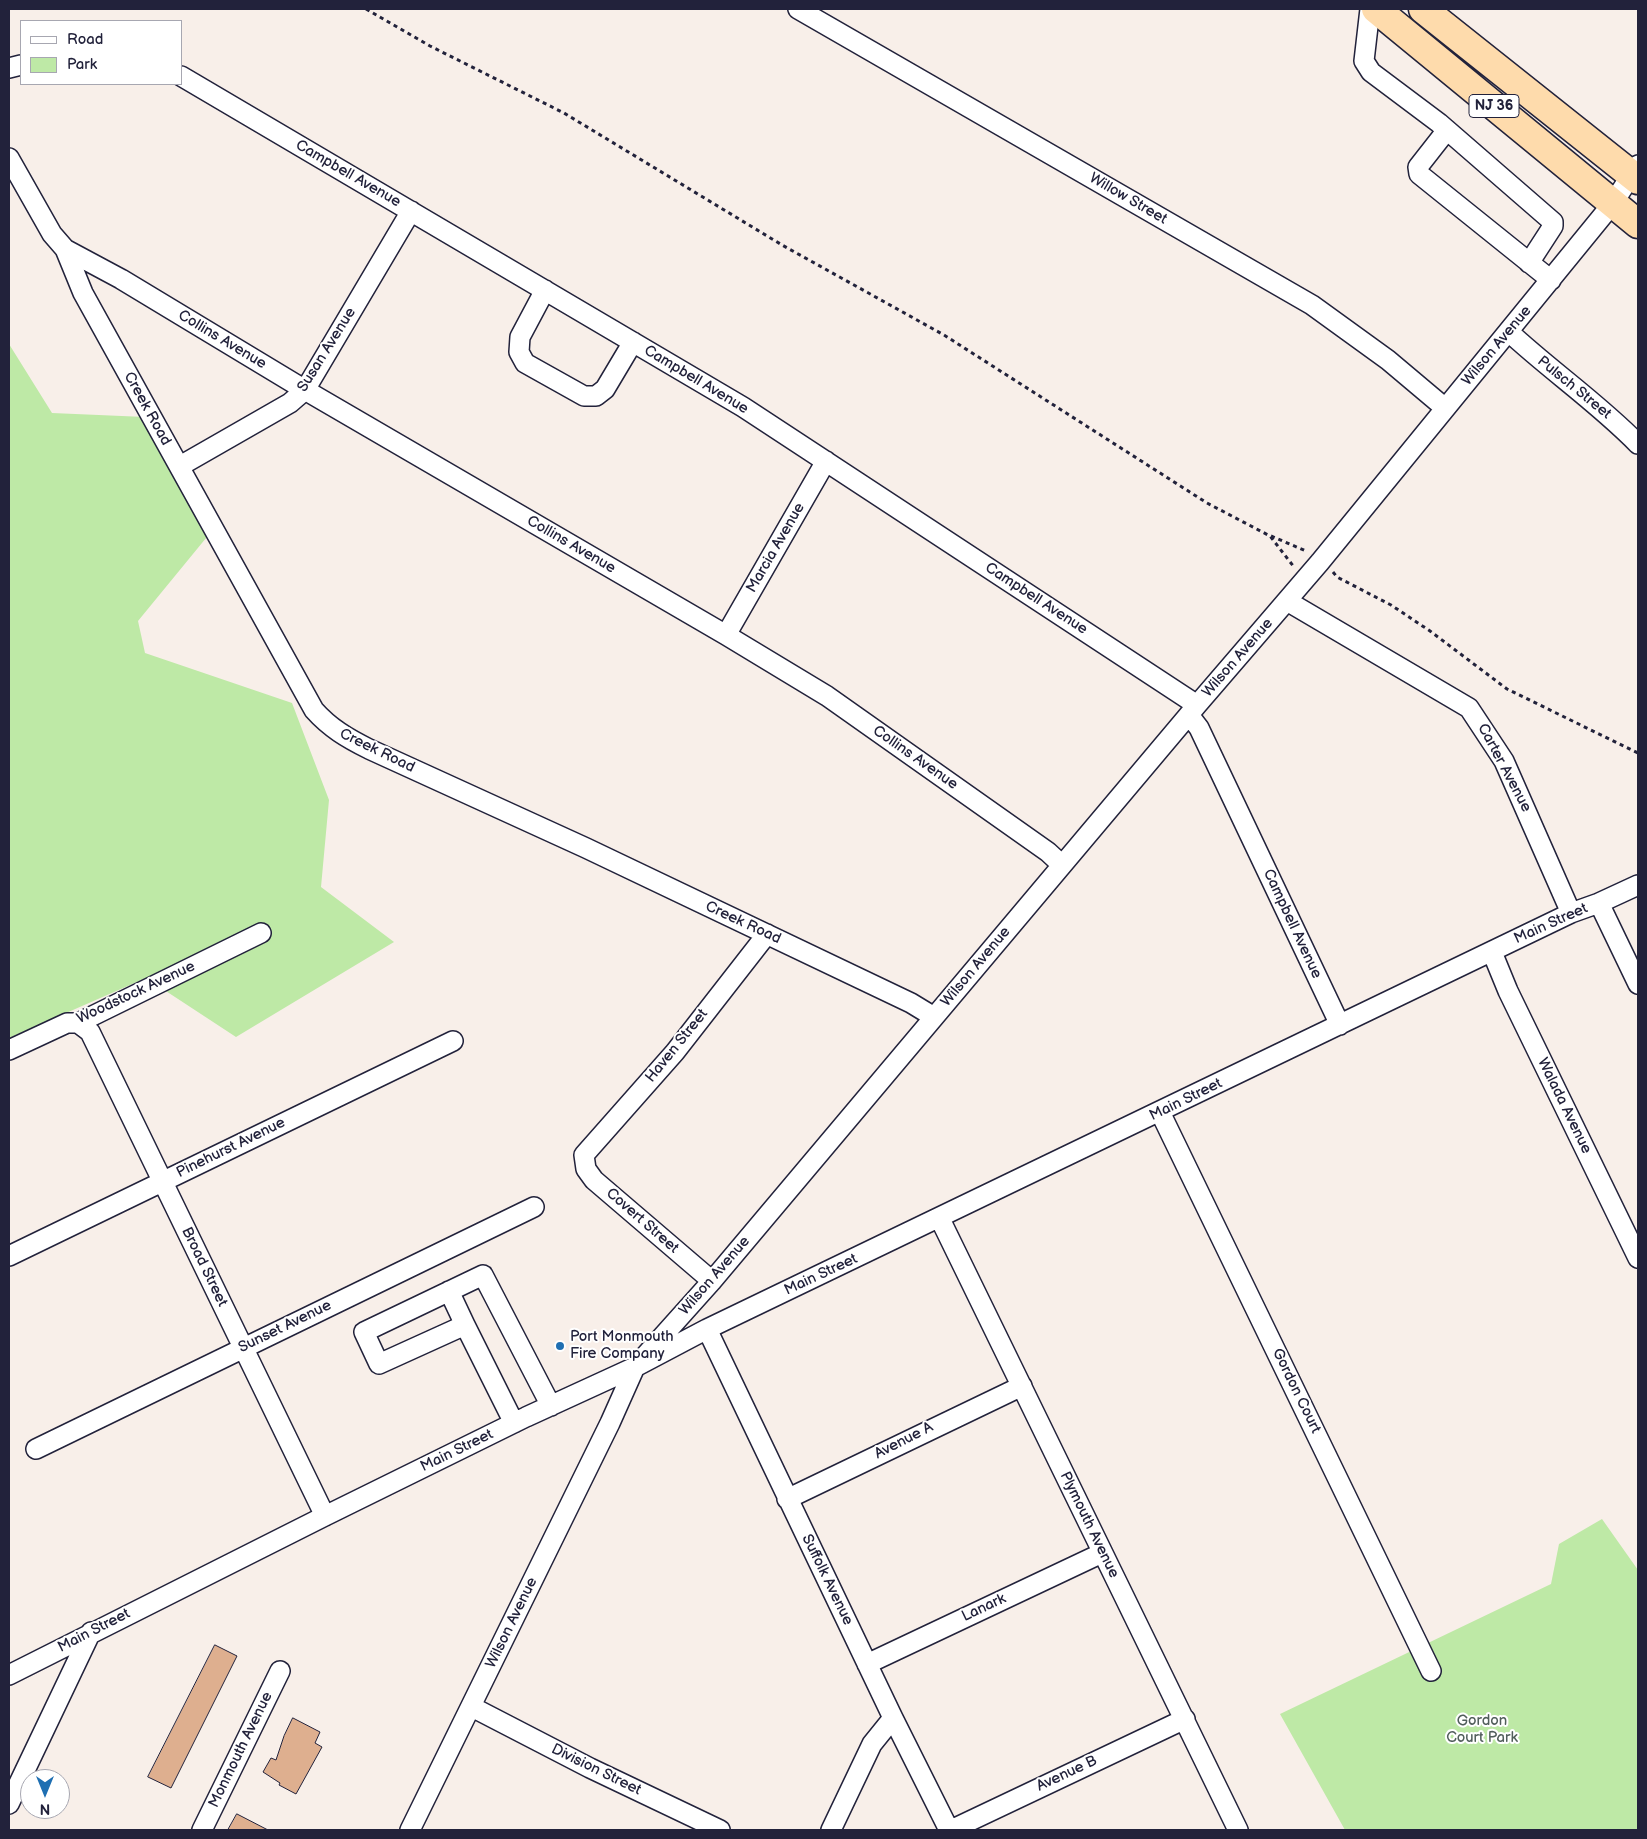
<!DOCTYPE html>
<style>
body{margin:0}
#map{position:relative;width:1647px;height:1839px;overflow:hidden;background:#f8efe9;font-family:"Balsamiq Sans",sans-serif}
canvas{display:block}
.frame{position:absolute;inset:0;border:10px solid #22223b;pointer-events:none}
.legend{position:absolute;left:20px;top:20px;width:162px;height:65px;box-sizing:border-box;background:#fff;border:1px solid #a7a7b1;margin:0;padding:6px 9px;list-style:none;font-size:15px;color:#22223b}
.legend li{display:flex;align-items:center;gap:10px;height:25px}
.legend b{width:25px;border:1px solid #a7a7b1}
.north{position:absolute;left:20px;top:1769px;width:50px;height:50px;box-sizing:border-box;background:#fff;border:1px solid #a7a7b1;border-radius:50%;rotate:180deg;font-size:14px;font-weight:700;line-height:20px;text-align:center;color:#22223b}
.north::after{content:'';display:block;margin:auto;width:18px;height:22px;background:#1f6fb2;clip-path:polygon(50% 0,100% 100%,50% 72%,0 100%)}
</style>
<div id="map">
<canvas width="1647" height="1839"></canvas>
<div class="frame"></div>
<ul class="legend">
<li><b style="height:6px;background:#fff"></b>Road</li>
<li><b style="height:14px;background:#bee9a6"></b>Park</li>
</ul>
<div class="north">N</div>
</div>
<script>
const ctx = document.querySelector('canvas').getContext('2d');
ctx.lineJoin = 'round';
function fill(path, color) {
  ctx.fillStyle = color;
  ctx.fill(path, 'evenodd');
}
function stroke(path, color, width, dash) {
  ctx.strokeStyle = color;
  ctx.lineWidth = width;
  ctx.lineCap = dash ? 'butt' : 'round';
  ctx.setLineDash(dash || []);
  ctx.stroke(path);
}
function write(font, color, halo, rows, align = 'center') {
  ctx.font = font + ' "Balsamiq Sans",sans-serif';
  ctx.lineWidth = 4;
  ctx.setLineDash([]);
  ctx.textBaseline = 'middle';
  ctx.strokeStyle = halo;
  ctx.fillStyle = color;
  for (const [text, x, y, turn = 0] of rows) {
    ctx.save();
    ctx.translate(x, y);
    ctx.rotate((+turn || 0) * Math.PI / 180);
    ctx.textAlign = isNaN(turn) ? turn : align;
    if (halo) ctx.strokeText(text, 0, 0);
    ctx.fillText(text, 0, 0);
    ctx.restore();
  }
}
const green = new Path2D(`
 M9,344L52,413L145,417L211,532L138,621L145,653L292,703L329,800L321,887L394,942L236,1037L146,978L9,1038Z
 M1602,1519L1638,1570V1830H1345L1280,1714L1551,1584L1559,1544Z`);
const building = new Path2D(`
 M215,1645L237,1656L171,1788L148,1777Z
 M293,1718L320,1732L315,1743L322,1747L296,1794L279,1785L280,1783L263,1772L271,1758L276,1760L284,1736Z
 M237,1814L268,1830H228Z`);
const path = new Path2D(`
 M366,9L430,46L564,113L782,245L944,335L1207,503L1270,536L1294,567
 M1271,536L1306,551
 M1333,572L1337,577L1391,605L1430,631L1507,689L1638,753`);
const minor = new Path2D(`
 M798,9L1312,305L1388,360L1445,408
 M1370,9L1364,61L1371,72L1439,123L1553,222V226L1529,263
 M9,68L21,65
 M181,76L743,407L1197,705
 M1447,130L1418,167L1419,174L1551,280
 M9,158L52,234L65,249L83,293L314,710C330,728 347,738 369,749L586,848L911,1003L934,1017
 M65,249L121,279L305,390L726,635L827,696L1048,852L1062,865
 M545,290L520,337L519,352L525,363L584,396H596L605,389L633,342
 M1509,332C1551,371 1598,403 1638,444
 M180,466L290,403L305,390L411,211
 M1287,601L1469,708L1504,761L1571,913
 M726,635L826,461
 M1189,715L1199,728L1340,1025
 M1599,903L1638,984
 M1492,952L1508,991L1638,1258
 M78,1023L90,1032L325,1516
 M9,1050L67,1023H78L261,933
 M1160,1112L1431,1671
 M940,1219L1238,1830
 M9,1256L453,1041
 M712,1281L594,1180L586,1169L584,1155L675,1052L767,934
 M449,1291L465,1325
 M707,1329L893,1718L949,1830
 M514,1423L465,1325L379,1364L364,1332L483,1275L551,1406
 M36,1449L534,1207
 M787,1499L1022,1386
 M867,1664L1102,1553
 M9,1675L325,1516L526,1417L635,1367L707,1329L1571,913L1599,903L1638,885
 M472,1707L590,1768L720,1830
 M9,1804L91,1632
 M202,1830L280,1671
 M410,1830L610,1423L635,1367L712,1281L1197,705L1320,562L1613,203L1638,165
 M831,1830L872,1744L893,1718
 M951,1830L1185,1719`);
const highway = new Path2D(`
 M1376,9L1638,224
 M1423,9L1638,180`);
const markers = [
 [560,1346,5,"#1f6fb2"]
];
const shields = [
 [1494,106,50]
];
const shieldNames = [
 ["NJ 36",1494,106]
];
const streetNames = [
 ["Campbell Avenue",348,174,30],
 ["Willow Street",1128,199,30],
 ["Collins Avenue",222,340,31],
 ["Wilson Avenue",1497,346,-50],
 ["Susan Avenue",327,350,-58],
 ["Campbell Avenue",696,380,31],
 ["Pulsch Street",1574,388,39],
 ["Creek Road",147,409,61],
 ["Collins Avenue",571,545,30],
 ["Marcia Avenue",776,548,-60],
 ["Campbell Avenue",1036,599,33],
 ["Wilson Avenue",1238,658,-49],
 ["Creek Road",377,751,26],
 ["Collins Avenue",915,758,35],
 ["Carter Avenue",1504,768,62],
 ["Creek Road",743,923,25],
 ["Campbell Avenue",1292,924,65],
 ["Main Street",1551,924,-24],
 ["Wilson Avenue",976,967,-50],
 ["Woodstock Avenue",136,993,-25],
 ["Haven Street",677,1046,-51],
 ["Main Street",1186,1100,-26],
 ["Walada Avenue",1564,1106,64],
 ["Pinehurst Avenue",231,1148,-26],
 ["Covert Street",642,1221,41],
 ["Broad Street",204,1267,64],
 ["Main Street",821,1275,-25],
 ["Wilson Avenue",715,1276,-49],
 ["Sunset Avenue",285,1327,-26],
 ["Gordon Court",1296,1391,64],
 ["Avenue A",904,1441,-27],
 ["Main Street",457,1451,-26],
 ["Plymouth Avenue",1089,1525,64],
 ["Suffolk Avenue",827,1580,64],
 ["Lanark",984,1608,-25],
 ["Wilson Avenue",512,1623,-64],
 ["Main Street",94,1631,-27],
 ["Monmouth Avenue",241,1750,-64],
 ["Division Street",596,1770,26],
 ["Avenue B",1067,1774,-25]
];
const poiNames = [
 ["Port Monmouth",570,1337],
 ["Fire Company",570,1354]
];
const parkNames = [
 ["Gordon",1482,1721],
 ["Court Park",1482,1738]
];
fill(green, '#bee9a6');
fill(building, '#deaf8f');
stroke(building, '#22223b', 1);
stroke(minor, '#22223b', 22);
stroke(highway, '#22223b', 31);
stroke(path, '#22223b', 3, [4, 4]);
stroke(minor, '#fff', 19);
stroke(highway, '#fedbac', 28);
for (const [x, y, r, color] of markers) {
  const dot = new Path2D();
  dot.arc(x, y, r, 0, 2 * Math.PI);
  ctx.fillStyle = color;
  ctx.fill(dot);
  stroke(dot, '#fff', 2);
}
for (const [x, y, w] of shields) {
  const box = new Path2D();
  box.roundRect(x - w / 2, y - 11.5, w, 23, 4);
  ctx.fillStyle = '#fff';
  ctx.fill(box);
  stroke(box, '#22223b', 1);
}
write('bold 14px', '#22223b', null, shieldNames);
write('15px', '#22223b', '#fff', streetNames);
write('15px', '#22223b', '#fff', poiNames, 'left');
write('15px', '#515e5b', '#fff', parkNames);
</script>
